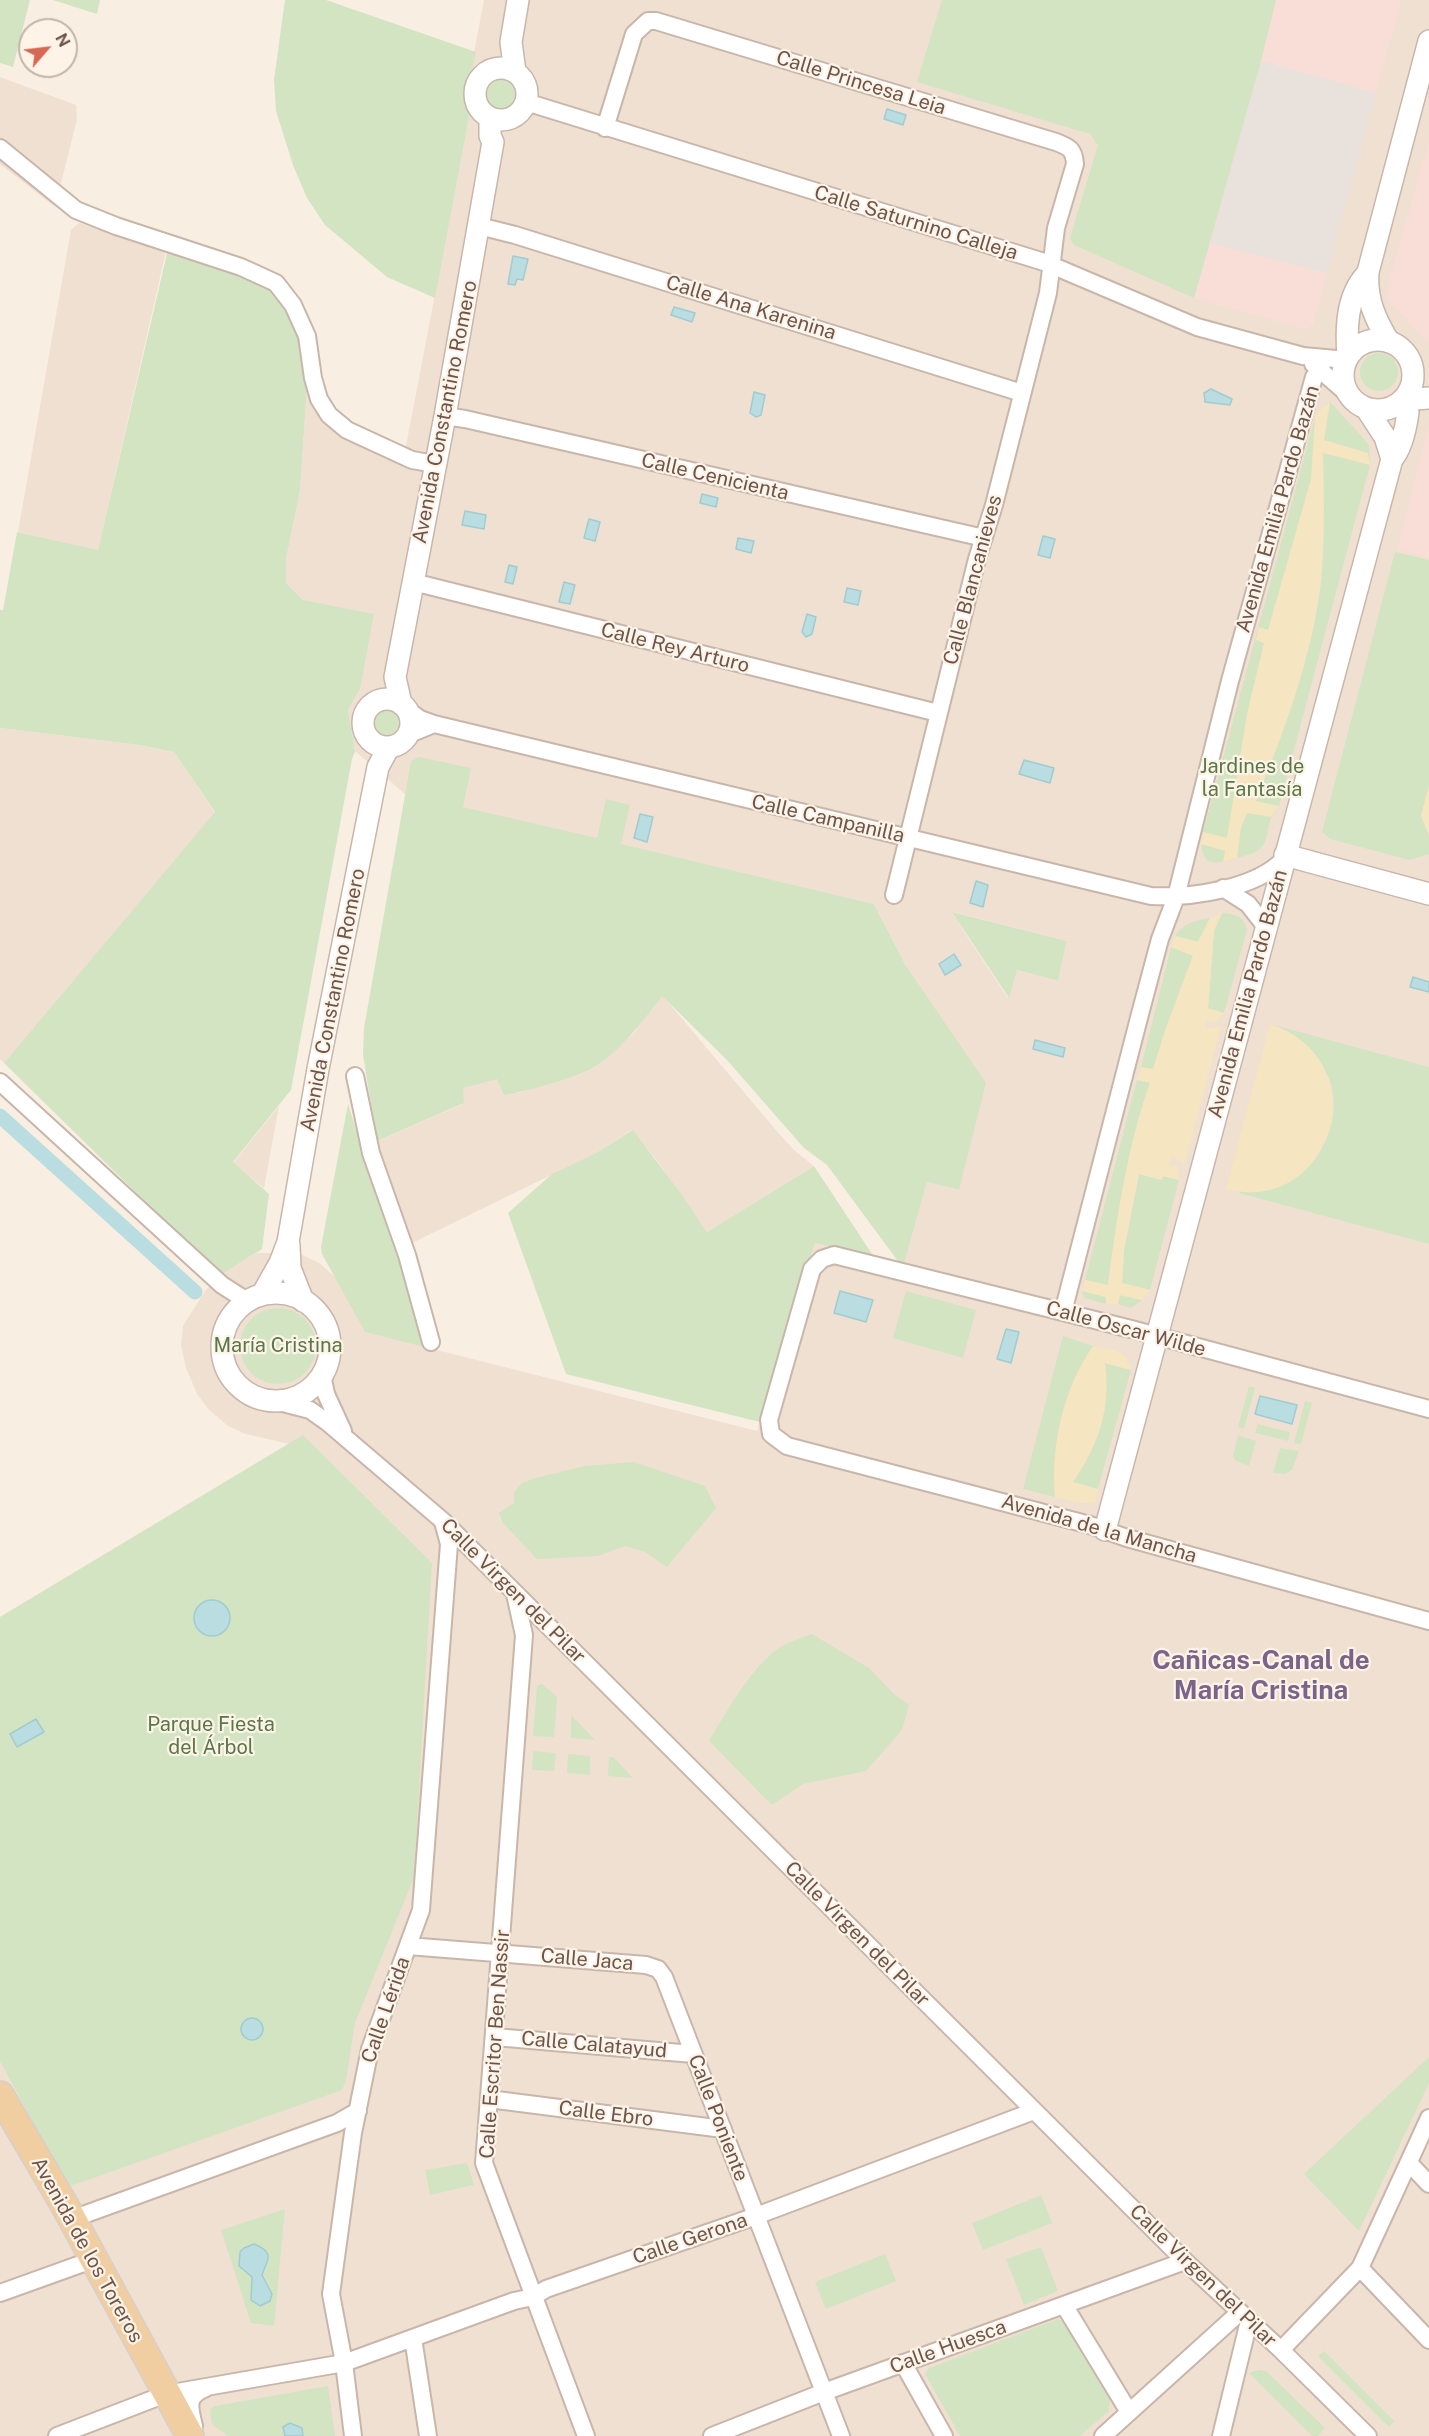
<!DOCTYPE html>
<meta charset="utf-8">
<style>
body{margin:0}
#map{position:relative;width:1429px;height:2436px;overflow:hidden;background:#f9eee2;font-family:"Public Sans",sans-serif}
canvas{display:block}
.north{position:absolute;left:18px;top:18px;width:60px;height:60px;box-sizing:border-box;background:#fdf3e7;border:2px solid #c3b4a9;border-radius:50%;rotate:62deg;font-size:16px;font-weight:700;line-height:24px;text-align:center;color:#6d554b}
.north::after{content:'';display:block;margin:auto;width:21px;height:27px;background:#d66854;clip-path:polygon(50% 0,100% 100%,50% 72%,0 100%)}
</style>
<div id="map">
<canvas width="1429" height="2436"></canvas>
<div class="north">N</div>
</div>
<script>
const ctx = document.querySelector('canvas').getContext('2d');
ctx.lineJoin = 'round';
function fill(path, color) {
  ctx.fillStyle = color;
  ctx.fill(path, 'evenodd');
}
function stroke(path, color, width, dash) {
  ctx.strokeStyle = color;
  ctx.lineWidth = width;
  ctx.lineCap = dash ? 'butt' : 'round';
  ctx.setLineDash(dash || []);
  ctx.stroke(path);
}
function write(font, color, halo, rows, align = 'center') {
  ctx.font = font + ' "Public Sans",sans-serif';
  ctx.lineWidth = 4.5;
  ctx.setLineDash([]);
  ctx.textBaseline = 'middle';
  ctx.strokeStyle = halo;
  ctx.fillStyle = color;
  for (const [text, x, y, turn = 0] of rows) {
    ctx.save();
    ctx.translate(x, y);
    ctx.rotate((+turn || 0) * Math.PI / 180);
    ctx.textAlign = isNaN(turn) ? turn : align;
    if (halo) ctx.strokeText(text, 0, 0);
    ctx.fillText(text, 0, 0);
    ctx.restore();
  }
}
const residential = new Path2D(`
 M484,0H1429V2436H0V1617L289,1444L246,1434L228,1426L209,1410L197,1394L186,1368L181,1345L183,1326L205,1291L222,1272L257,1253H298L319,1263L334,1276L355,1302L366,1332L757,1431L815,1243L874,1257L903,1268L927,1182L959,1190L906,966L874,904L405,794L355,751L348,710L360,689L313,603L303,600L286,583V559L300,491L307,387L326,414L405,451L470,112L466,94ZM953,912L1067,941L1058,981L1016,970L1008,998L965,933Z
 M0,77L76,105L77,119L55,207L0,164Z
 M79,223L166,251L98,551L18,532L71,230Z
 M0,728L140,745L174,752L215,813L4,1063L0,1059Z
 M662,995L781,1136L795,1151L814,1166L707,1232L655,1158L632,1130L594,1154L410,1244L377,1141L463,1104L462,1088L497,1078L518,1093L595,1067L633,1034Z
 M279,1106L264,1188L233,1163Z`);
const commercial = new Path2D(`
 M1276,0H1401L1376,93L1261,61Z
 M1429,141V343L1387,300L1390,278Z
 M1210,243L1327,273L1313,325L1306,329L1194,298Z
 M1429,425V558L1397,549Z`);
const industrial = new Path2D(`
 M1261,61L1376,93L1327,273L1210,243Z`);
const green = new Path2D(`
 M0,0H30L13,67L0,63Z
 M53,0H100L97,14Z
 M285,0H326L476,52L466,94L470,112L435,298L387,277L325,225L307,198L293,165L276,111L274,80Z
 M942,0H1276L1261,61L1194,298L1074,245L1070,238L1098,145L1090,134L917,82Z
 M487 95a15 15 0 1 1 30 0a15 15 0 1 1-30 0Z
 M168,249L271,286L299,326L308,372L300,491L286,559V583L303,600L374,614L360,689L348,710L355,751L352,759L291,1090L233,1162L269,1194L262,1249L220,1275L4,1063L215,812L174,752L140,745L0,728V610H3L17,532L98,550Z
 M1360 372a19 19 0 1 1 38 0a19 19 0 1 1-38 0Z
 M1330,402L1366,441L1369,446L1370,465L1279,806C1276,810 1273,814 1271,818C1267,828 1268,842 1260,849C1254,854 1244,856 1237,858C1209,867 1198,864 1203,832L1315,417L1319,410Z
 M1395,552L1429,560V786L1421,816L1429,835V854L1410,860L1330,839L1322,832Z
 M373 722a13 13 0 1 1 26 0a13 13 0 1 1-26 0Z
 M419,757L471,768L463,807L597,838L606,799L630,805L621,844L874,904L906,966L986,1083L959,1190L927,1182L903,1268L827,1165L804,1148L726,1059L662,996C643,1021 623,1048 596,1066C579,1077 524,1092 504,1095L497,1079L463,1088L464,1103L377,1141L363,1055L364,1028L411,761Z
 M952,912L1067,941L1058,981L1017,970L1009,998Z
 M1222,913C1236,914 1244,916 1247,930L1224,1013L1208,1009L1214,931Z
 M1210,918L1198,942L1175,936C1183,923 1195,921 1210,918Z
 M1171,947L1193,955L1166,1028L1153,1070L1141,1067Z
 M1270,1024L1429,1067V1244L1239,1193L1240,1191C1299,1197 1350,1136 1329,1078C1325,1070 1318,1063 1313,1056C1301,1039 1290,1030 1270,1024Z
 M1137,1080L1150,1083C1127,1148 1117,1217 1108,1286L1085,1280Z
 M348,1104L370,1174L396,1243L424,1347L365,1332L322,1254L321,1247Z
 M633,1130L682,1195L707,1232L814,1166L874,1257L815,1243L760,1422L566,1374L508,1213L552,1174L594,1154Z
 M1139,1174L1162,1180V1176L1179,1180L1150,1290L1122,1283L1124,1250Z
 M906,1291L976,1310L963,1358L893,1338Z
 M1082,1291L1106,1297V1304L1084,1298Z
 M1119,1295L1142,1300L1131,1308L1118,1304Z
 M240 1346a38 38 0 1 1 76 0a38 38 0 1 1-76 0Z
 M1063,1336L1093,1346C1063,1390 1051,1444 1055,1497L1023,1489Z
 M1104,1363L1131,1370L1098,1489L1073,1482C1099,1444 1111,1409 1104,1363Z
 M1249,1386L1255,1388L1244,1429L1238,1427Z
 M1305,1401L1312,1403L1301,1444L1294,1443Z
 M1258,1424L1290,1432L1288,1441L1255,1433Z
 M303,1435L432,1563L414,1877L355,2023L346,2080L342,2090L68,2187L0,2061V1617Z
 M1238,1435L1256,1441L1249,1466L1236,1461L1233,1456Z
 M1280,1448L1299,1451L1292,1470L1285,1474L1273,1473Z
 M634,1462L705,1486L716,1508L667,1567L645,1552L625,1546L598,1556L537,1559L503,1523L499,1513L514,1503V1492L522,1483L539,1477L585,1466Z
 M812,1634L869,1668L894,1694L909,1705L902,1730L866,1771L803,1784L772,1805L709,1741C723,1717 747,1676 767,1658C779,1645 795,1640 812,1634Z
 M542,1684L557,1697L554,1737L533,1736L537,1686Z
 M571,1715L595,1740L571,1738Z
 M533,1751L556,1753L554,1771L532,1770Z
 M568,1754L590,1756V1775L567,1773Z
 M609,1757H613L633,1778L608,1776Z
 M1429,2057V2083L1359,2231L1304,2174Z
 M467,2163L474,2185L430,2195L425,2170Z
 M1041,2195L1052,2223L983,2250L972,2223Z
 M285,2209L274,2326L251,2323L221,2230ZM254,2244L266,2251V2267L262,2275L270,2288L253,2284L251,2277L244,2270Z
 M1041,2247L1058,2291L1024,2305L1006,2259Z
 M885,2254L896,2281L826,2309L815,2282Z
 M1058,2319L1067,2323L1110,2401L1109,2411L1080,2436H960L925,2374L929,2368Z
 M1324,2351L1394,2421L1389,2427L1318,2356Z
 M1259,2370L1266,2371L1325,2428L1318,2436H1312L1249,2373Z
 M328,2386L335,2436H228L212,2424L210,2409L215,2406Z`);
const sand = new Path2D(`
 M1330,402L1324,440L1368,453L1370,465L1323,453C1324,496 1325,539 1321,582C1312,658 1284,731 1256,801L1279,806L1271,817L1247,813L1241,828L1237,858L1223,862L1225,851L1201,844L1203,832L1227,838L1247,714L1264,643L1256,640L1259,627L1268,630L1311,479L1315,417L1319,410Z
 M1429,786V835L1421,816Z
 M1222,913L1214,931L1208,1008L1224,1013L1215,1022L1206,1021L1205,1029L1221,1026L1185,1164L1172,1156L1169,1165L1178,1167L1179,1180L1163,1176L1162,1180L1139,1174L1124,1250L1122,1283L1150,1290L1142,1300L1120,1295L1118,1304H1106V1297L1082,1291L1085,1280L1108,1285C1117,1217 1127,1148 1150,1083L1137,1080L1141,1067L1153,1069L1166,1028L1193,956L1171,947L1175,936L1198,942L1210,918Z
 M1270,1024C1380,1060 1332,1217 1226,1189Z
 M1093,1346C1112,1350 1127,1349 1131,1370L1105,1363C1111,1410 1099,1443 1073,1482L1098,1489L1095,1503H1081L1055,1497C1051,1444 1063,1390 1093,1346Z`);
const water = new Path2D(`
 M887,109L906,115L903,125L884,119Z
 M513,256L528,259L523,280L517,279L515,285L508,284Z
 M674,307L695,313L692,322L671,315Z
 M1211,389L1232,399L1230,405L1205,402L1204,393Z
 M754,392L765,395L761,415L756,417L750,413Z
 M702,494L718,498L716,507L700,503Z
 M465,511L486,515L484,529L462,525Z
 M589,519L600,522L595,541L584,538Z
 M1043,536L1055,539L1050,558L1038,555Z
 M738,538L754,541L751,553L736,549Z
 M509,565L517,567L513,584L505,582Z
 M564,582L575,585L570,604L559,602Z
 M847,588L861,591L858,605L844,602Z
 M807,614L816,617L812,634L806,637L802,632Z
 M1024,760L1054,768L1050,783L1019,774Z
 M640,814L653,817L647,842L634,838Z
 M976,881L988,885L983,907L970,903Z
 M954,954L961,965L945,975L939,964Z
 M1413,977L1429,982V992L1410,987Z
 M1035,1040L1065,1048L1063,1057L1033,1049Z
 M840,1291L873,1300L866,1322L834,1313Z
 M1006,1329L1019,1332L1011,1363L997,1359Z
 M1260,1396L1297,1405L1292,1424L1255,1414Z
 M194 1618a18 18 0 1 1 36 0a18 18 0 1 1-36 0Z
 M36,1719L44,1732L17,1747L10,1734Z
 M241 2029a11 11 0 1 1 22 0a11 11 0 1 1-22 0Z
 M254,2244C276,2253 267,2260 262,2275L272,2294L270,2301L260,2306L251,2300L252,2277L239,2266L240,2252L244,2248Z
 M290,2423L302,2428L303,2436H285L283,2427Z`);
const canal = new Path2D(`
 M0,1116L195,1292`);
const minor = new Path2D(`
 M526,102L1044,262L1197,327L1303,356L1347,360
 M605,128L634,34L648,21H656L1056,142C1069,147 1074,149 1075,164L1056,228L1048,293L994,505L977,559L894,895
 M0,148L76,210L116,226L241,267L276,283L293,305L307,336L313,378L319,399L329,415L347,430L412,460L435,464
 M479,226L515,235L1022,393
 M1313,364L1349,395
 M445,416L465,419L984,538
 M413,582L938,713
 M406,709L420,719L434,724L1151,896C1191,898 1256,889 1284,859
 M407,735L434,724
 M1223,888L1248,904L1266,927
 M355,1076L371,1153L407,1255L431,1342
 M0,1082L222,1285L247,1301
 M1063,1312L1140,1014L1160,939L1176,897L1230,681L1314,377L1322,370
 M322,1374L326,1394L343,1431
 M275,1401L310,1410L327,1422L443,1521L1185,2261L1281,2350L1368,2436
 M1429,1409L1131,1329L834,1255L822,1259L812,1269L769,1420L771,1434L787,1446L1090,1525L1127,1538L1429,1621
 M515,1594L524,1635L484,2163L586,2436
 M408,1946L646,1965L658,1969L664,1977L841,2436
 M495,2037L693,2054
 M489,2099L723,2129
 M1409,2163L1429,2184
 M72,2219L337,2123L358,2111
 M1360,2268L1429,2340
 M0,2293L92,2260
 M1064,2305L1129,2412
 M413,2338L428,2436
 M1281,2350L1360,2268L1429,2118
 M903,2363L944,2436
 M194,2426C189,2406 186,2396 206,2388
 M57,2436L166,2394L344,2363L514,2301L533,2297L546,2289L756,2216L1034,2111
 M353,2436L344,2363L331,2294L353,2133L370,2049L421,1910L449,1544L443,1522
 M712,2436L824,2392L1185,2261
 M1103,2436L1240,2312
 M1221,2436L1249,2321`);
const tertiary = new Path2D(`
 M475 94a26 26 0 1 1 52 0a26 26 0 1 1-52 0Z
 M515,72L511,42L518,0
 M1343 375a35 35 0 1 1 70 0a35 35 0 1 1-70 0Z
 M1389,342C1375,319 1366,299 1368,272L1429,41
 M1348,357C1346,330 1346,297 1366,275
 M1402,400L1429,398
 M1366,408L1385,437L1392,459
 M363 723a24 24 0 1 1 48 0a24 24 0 1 1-48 0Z
 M401,704L395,677L445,416L493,142L490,136V118
 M1285,855L1429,894
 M289,1245L290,1268L303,1301
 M222 1347a54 54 0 1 1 108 0a54 54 0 1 1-108 0Z
 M262,1295L280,1263L288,1242L318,1069L378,767L389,747
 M1105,1530L1392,459C1402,448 1406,427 1408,412L1401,402`);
const primary = new Path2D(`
 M0,2095L65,2206L190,2436`);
const streetNames = [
 ["Calle Princesa Leia",861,83,17],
 ["Calle Saturnino Calleja",916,223,17],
 ["Calle Ana Karenina",751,308,17],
 ["Avenida Constantino Romero",445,412,-79],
 ["Calle Cenicienta",715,477,13],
 ["Avenida Emilia Pardo Bazán",1278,509,-74],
 ["Calle Blancanieves",973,580,-75],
 ["Calle Rey Arturo",675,648,14],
 ["Calle Campanilla",828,819,13],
 ["Avenida Emilia Pardo Bazán",1248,994,-75],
 ["Avenida Constantino Romero",333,1000,-79],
 ["Calle Oscar Wilde",1126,1329,15],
 ["Avenida de la Mancha",1099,1529,16],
 ["Calle Virgen del Pilar",513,1591,45],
 ["Calle Virgen del Pilar",857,1934,45],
 ["Calle Jaca",587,1960,5],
 ["Calle Lérida",386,2010,-71],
 ["Calle Escritor Ben Nassir",495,2044,-86],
 ["Calle Calatayud",594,2045,5],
 ["Calle Ebro",606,2114,7],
 ["Calle Poniente",718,2118,69],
 ["Calle Gerona",690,2239,-19],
 ["Avenida de los Toreros",87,2250,61],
 ["Calle Virgen del Pilar",1203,2276,44],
 ["Calle Huesca",948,2347,-20]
];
const parkNames = [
 ["Jardines de",1252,767],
 ["la Fantasía",1252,790],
 ["María Cristina",278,1346],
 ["Parque Fiesta",211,1725],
 ["del Árbol",211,1748]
];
const districtNames = [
 ["Cañicas-Canal de",1261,1661],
 ["María Cristina",1261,1691]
];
fill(residential, '#f0e0d1');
fill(commercial, '#f8ded7');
fill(industrial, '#e8e1dc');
fill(green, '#d3e4c2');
fill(sand, '#f5e5c0');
fill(water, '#b9dde0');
stroke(water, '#a0ccd0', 1.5);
stroke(canal, '#b9dde0', 15);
stroke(minor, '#c8b6aa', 20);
stroke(tertiary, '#c8b6aa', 24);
stroke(primary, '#d6cfcd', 30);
stroke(minor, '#fff', 16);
stroke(tertiary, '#fff', 21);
stroke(primary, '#f1cea1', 27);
write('20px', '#6d554b', '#fdf3e7', streetNames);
write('20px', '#597848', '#fdf3e7', parkNames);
write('bold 26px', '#7a648a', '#fdf3e7', districtNames);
</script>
